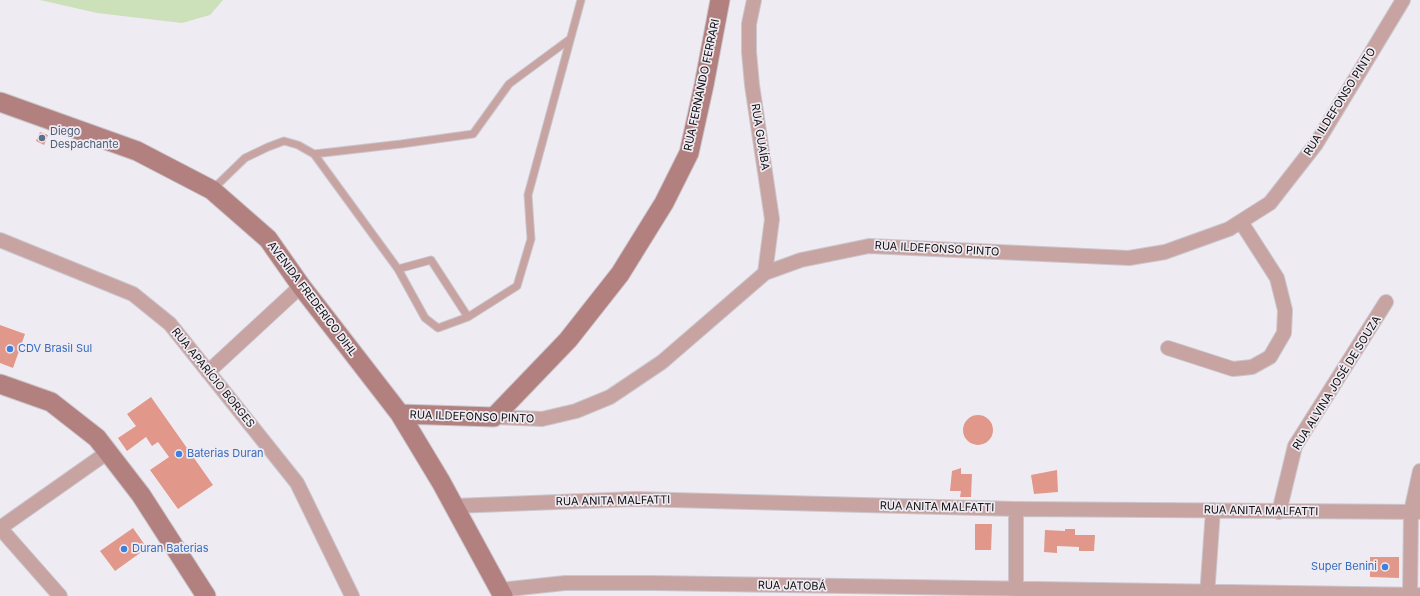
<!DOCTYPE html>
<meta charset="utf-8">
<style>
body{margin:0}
canvas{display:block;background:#efebf2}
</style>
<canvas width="1420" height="596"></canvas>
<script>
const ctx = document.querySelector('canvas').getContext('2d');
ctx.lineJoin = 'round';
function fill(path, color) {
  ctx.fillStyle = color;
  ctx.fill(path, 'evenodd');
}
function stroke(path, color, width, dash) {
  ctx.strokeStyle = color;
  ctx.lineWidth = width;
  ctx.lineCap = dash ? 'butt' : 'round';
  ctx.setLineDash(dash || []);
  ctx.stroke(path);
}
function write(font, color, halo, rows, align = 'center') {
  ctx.font = font + ' Inter,sans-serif';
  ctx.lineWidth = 3.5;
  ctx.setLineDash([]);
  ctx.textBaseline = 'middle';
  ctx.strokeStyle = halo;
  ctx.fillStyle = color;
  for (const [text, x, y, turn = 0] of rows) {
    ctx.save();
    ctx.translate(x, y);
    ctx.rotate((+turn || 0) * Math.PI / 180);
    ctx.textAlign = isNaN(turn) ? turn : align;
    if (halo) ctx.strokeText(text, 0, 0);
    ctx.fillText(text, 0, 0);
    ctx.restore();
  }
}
const green = new Path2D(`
 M40,0H223L210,15L182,23L97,13Z`);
const building = new Path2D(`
 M40,132L48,135L44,145L36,141Z
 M0,325L25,334L13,368L0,363Z
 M151,397L213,485L178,509L150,470L169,457L158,442L152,446L146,437L127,451L118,438L136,426L127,414Z
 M963 430a15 15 0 1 1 30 0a15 15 0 1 1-30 0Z
 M961,468V474H972L971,497H960L961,491H950L952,471Z
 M1057,470L1058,492L1034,494L1031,475Z
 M975,524H992L991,550H975Z
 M133,528L147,548L115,571L100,551Z
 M1065,529H1075V535H1095L1094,551H1079V547L1057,546V553L1044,552L1045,530L1065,531Z
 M1370,557H1399V578L1370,577Z`);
const lane = new Path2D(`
 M314,154L401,144L473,134L509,84L570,39
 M213,189L245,158L268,147L284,141L298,145L314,154L398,269L425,318L438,328L468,317L517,286L531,239L528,195L581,0
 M398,269L431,260L468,317`);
const street = new Path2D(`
 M754,0L749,24V52L752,85L772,219L765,273
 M0,240L133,294L170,324L297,483L352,596
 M1168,348L1233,369L1252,367L1270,357L1284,333L1285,310L1277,278L1241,222
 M208,372L301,286
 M494,417L542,419L576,411L610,397L662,362L765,273L801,260L869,246L1129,258L1165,252L1229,229L1270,203L1316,144L1403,0
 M454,506L635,499L1016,509L1420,512
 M1016,509V596
 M1279,512L1295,446L1386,302
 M0,528L108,452
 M0,528L60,596
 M500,590L565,583H653L1420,595
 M1207,596L1213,510
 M1410,596L1411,512L1420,471`);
const secondary = new Path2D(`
 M0,102L137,151L212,190L268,239L301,286L400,414L441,482L503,596
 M0,384L51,402L97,438L141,495L206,596
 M400,414L494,417L568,340L620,274L664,203L689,153L704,85L720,0`);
const markers = [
 [42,138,4,"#5c6f8a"],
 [10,349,4,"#3f7fe0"],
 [179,454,4,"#3f7fe0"],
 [124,549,4,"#3f7fe0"],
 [1385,567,4,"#3f7fe0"]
];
const streetNames = [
 ["RUA FERNANDO FERRARI",702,85,-78],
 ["RUA ILDEFONSO PINTO",1340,102,-58],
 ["RUA GUAÍBA",760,137,81],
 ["RUA ILDEFONSO PINTO",937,249,3],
 ["AVENIDA FREDERICO DIHL",312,299,53],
 ["RUA APARÍCIO BORGES",213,378,51],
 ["RUA ALVINA JOSÉ DE SOUZA",1337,383,-58],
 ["RUA ILDEFONSO PINTO",472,417,2],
 ["RUA ANITA MALFATTI",613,501,-1],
 ["RUA ANITA MALFATTI",937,507,1],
 ["RUA ANITA MALFATTI",1261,511,1],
 ["RUA JATOBÁ",792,586,1]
];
const serviceNames = [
 ["Diego",50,132],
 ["Despachante",50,145]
];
const shopNames = [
 ["CDV Brasil Sul",18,349],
 ["Baterias Duran",187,454],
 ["Duran Baterias",132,549],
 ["Super Benini",1377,567,"right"]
];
fill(green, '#cce1b9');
fill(building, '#e1988a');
stroke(lane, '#cbc7ce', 9);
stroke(street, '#cbc7ce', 16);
stroke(secondary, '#cbc7ce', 21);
stroke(lane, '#c7a4a2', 7);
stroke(street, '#c7a4a2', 14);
stroke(secondary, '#b2807e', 19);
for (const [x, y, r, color] of markers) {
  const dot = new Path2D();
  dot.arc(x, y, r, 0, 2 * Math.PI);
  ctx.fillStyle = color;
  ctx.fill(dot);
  stroke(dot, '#efebf2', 1.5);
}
write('11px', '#0e0d0f', '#efebf2', streetNames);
write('11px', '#4e5e75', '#efebf2', serviceNames, 'left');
write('11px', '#366cbe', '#efebf2', shopNames, 'left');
</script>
